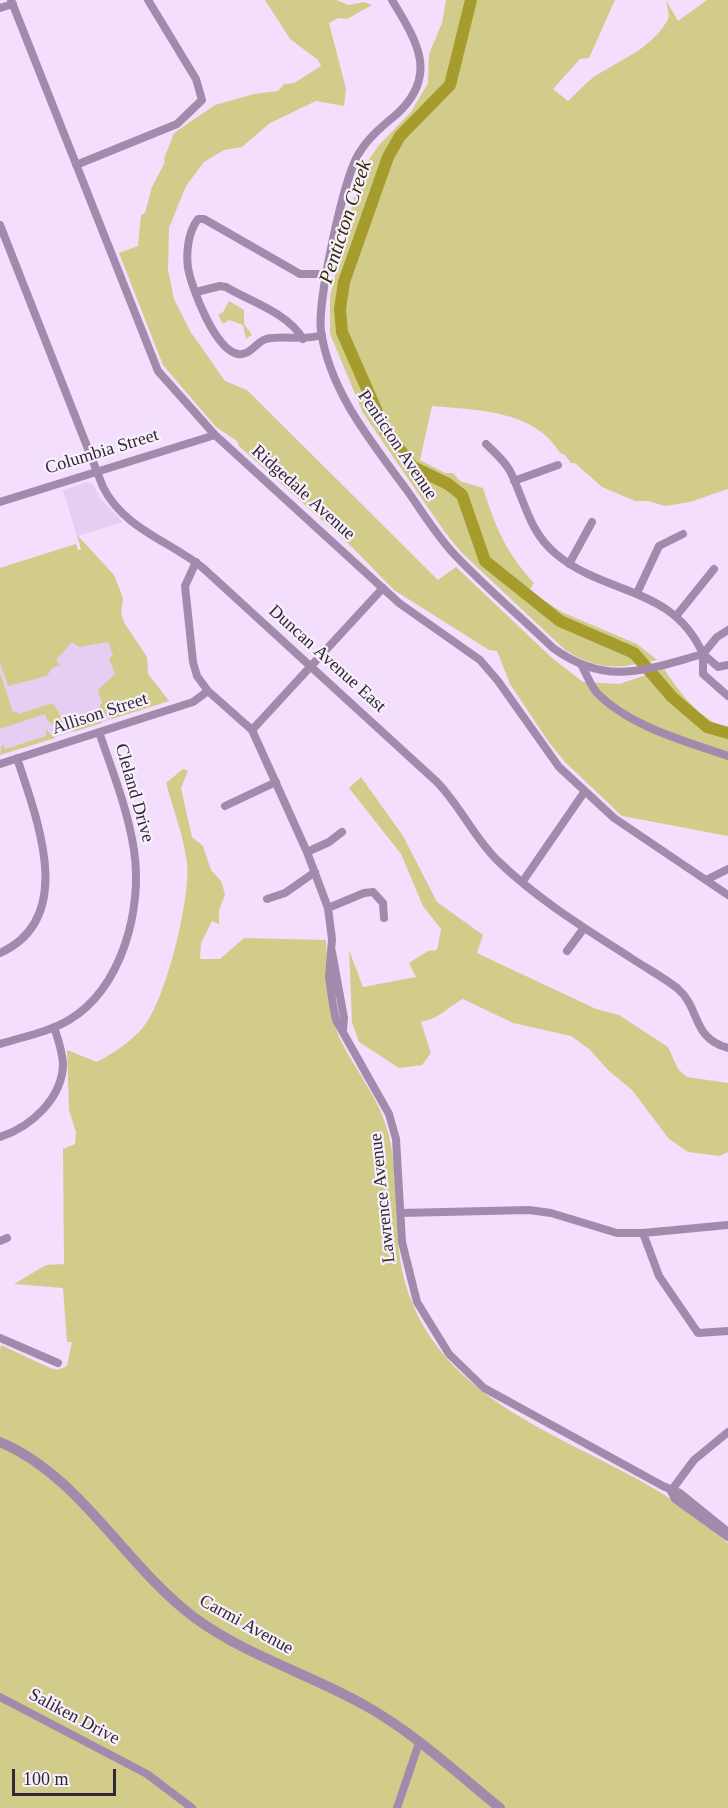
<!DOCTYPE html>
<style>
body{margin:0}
#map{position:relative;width:728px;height:1808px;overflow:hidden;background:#f3defd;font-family:Georgia,serif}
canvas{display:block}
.scale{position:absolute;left:12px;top:1769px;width:104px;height:27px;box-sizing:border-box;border:3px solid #302833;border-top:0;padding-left:8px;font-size:18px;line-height:21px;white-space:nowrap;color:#302833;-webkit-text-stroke:4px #f9f0fd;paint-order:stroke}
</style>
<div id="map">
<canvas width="728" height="1808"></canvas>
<div class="scale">100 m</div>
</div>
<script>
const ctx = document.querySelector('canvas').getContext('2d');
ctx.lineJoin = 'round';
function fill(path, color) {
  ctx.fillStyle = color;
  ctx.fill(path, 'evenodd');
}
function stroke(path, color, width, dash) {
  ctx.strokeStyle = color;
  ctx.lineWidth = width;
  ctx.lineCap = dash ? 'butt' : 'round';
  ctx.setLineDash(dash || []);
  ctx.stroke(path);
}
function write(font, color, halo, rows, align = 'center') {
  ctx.font = font + ' Georgia,serif';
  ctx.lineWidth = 4.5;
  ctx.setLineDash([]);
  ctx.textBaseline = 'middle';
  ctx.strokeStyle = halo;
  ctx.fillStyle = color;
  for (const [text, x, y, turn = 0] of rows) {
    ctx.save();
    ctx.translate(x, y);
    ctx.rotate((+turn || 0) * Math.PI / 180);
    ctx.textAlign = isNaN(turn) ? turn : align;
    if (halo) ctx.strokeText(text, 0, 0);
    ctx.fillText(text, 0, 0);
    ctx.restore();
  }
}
const built = new Path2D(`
 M88,482L93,484L100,498L123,522L78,536L114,575L123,598L121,614L125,624L147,657L148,674L169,701L0,755V568L76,544L78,550H81L63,490Z`);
const green = new Path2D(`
 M265,0H336L349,5L364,2L372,5L347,19L338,18L329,23L346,89L344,106L316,101L270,123L242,147L224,150L204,162L186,186L169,228L168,270L174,299L190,331L225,381L247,390L438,580L456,567L552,658L583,682L619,684L664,669C680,693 700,720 728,728V836L622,816L565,762L548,741L510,684L497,651L489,650L394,590L352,547L239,446L237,441L216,427L163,365L119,253L138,246L141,215L145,213L152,187L165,162L164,159L174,133L215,105L254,94L278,91L284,84L294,83L321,66L318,60L290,39Z
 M446,0H615L589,58L580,59L553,89L568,101C578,92 588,80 600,73C625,58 656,45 669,17L666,0L678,21L707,0H728V489L690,502L665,506L648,501H635L602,487L575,463H571L565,455L560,453C535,410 476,410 432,406L420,460L445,473H453L460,481L483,488C495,526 506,553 534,583L529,591L562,612L637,644L657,660C621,669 596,671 564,649L461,552L444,531L363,413L330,334V296L361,171L379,145L411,112L428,83L429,54L442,23Z
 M229,301L244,310V324L252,335L246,339L243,325L229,320L223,324L218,315L223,312Z
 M78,536L114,575L123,598L121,614L125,624L147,657L148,674L169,701L112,719L99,709L102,702L98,690L115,674L109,659L113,655L108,642L79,647L72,642L56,660L60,665L52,668L47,676L8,686L0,663V568L76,544L78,550H81Z
 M0,672L13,712L16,711L18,714L53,703L62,719L64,733L47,720L45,714L0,729Z
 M97,718L102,723L73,732L75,725Z
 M46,730L55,738L0,755L2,744L5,749L46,736Z
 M183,769L188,771L181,788L192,837L203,846L211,870L221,881L225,894L219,911V924L212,921L201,943L200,959H220L244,938L326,940C328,973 327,1014 342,1043C358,1074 381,1101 389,1136C401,1186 391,1239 407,1289C446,1409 580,1439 674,1501C693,1513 711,1528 728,1543V1808H0V1350L1,1345L50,1368L58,1370L67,1366L72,1342H67L63,1288L14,1284L46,1265L64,1264L63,1149L75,1144L76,1132L69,1110L67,1050L97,1062C115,1052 131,1042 144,1026C166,999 191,897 187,863C184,837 173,809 166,783Z
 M361,777L403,836L437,902L483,935L477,953L596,1009L619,1015L668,1047L678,1069L687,1077L728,1083V1152L720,1156L688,1152L669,1139L632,1090L608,1070L589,1049L571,1036L513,1023L463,999C445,1009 442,1017 421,1022L431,1053L422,1065L399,1068L359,1042L352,1022L349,950L363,987L416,977L409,963L428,951L437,950L441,929L423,906L401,854L349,788Z`);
const river = new Path2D(`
 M471,0L450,85L400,136L388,157L344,282L340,309L342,332L385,430L413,467L448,484L462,495L485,561L560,621L634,653L672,697L707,727L728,733`);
const minor = new Path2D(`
 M11,0L158,371L215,435L399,603L480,660L498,681L559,767L614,818L728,895
 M392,0C416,40 439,74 398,113C383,126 368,137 358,155C343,181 317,302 321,331C330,392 371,441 406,489C422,511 436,535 455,555C486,588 521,617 553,648C607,687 645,670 703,654L718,667L728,665
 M0,8L13,4
 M76,165L177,124L202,100L196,79L148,0
 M0,225L103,487C124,529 170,541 203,568L437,782C461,807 475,839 498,861C537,899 586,929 631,958C646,968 663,977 677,988C701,1008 691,1038 728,1048
 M196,292L220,286L226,287C251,302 288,313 303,339
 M322,335C303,341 285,335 266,339C256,342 250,356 238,354C215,350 192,289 188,268C186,252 188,232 198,219H204L300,274H326
 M486,444C494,452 504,460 510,471C525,501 529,532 556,554C606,596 672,585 703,654L717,637L728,630
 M514,481L558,465
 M0,502L215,435
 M196,562L185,586L193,662L197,676L208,691L252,730L307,852L328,908L332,939L329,977L333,1005L336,1020L389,1114L396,1139L402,1242L417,1302L449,1354L484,1388L663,1486L680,1493L728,1532
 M569,564L592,522
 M637,593L659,546L683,534
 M677,615L714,569
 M703,654V674L728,696
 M582,666C587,675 591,687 598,694C631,727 685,741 728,756
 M252,730L383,588
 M0,764L193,702L208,691
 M225,806L276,782
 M307,852L329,842L342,832
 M706,880L728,869
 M523,881L585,791
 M267,899L285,893L315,872
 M328,908L364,893L373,892L383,903L384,918
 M567,951L584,928
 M332,952L344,1018L343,1030
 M0,953C78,918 36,817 17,758
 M0,1044C22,1037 49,1032 69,1020C122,988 143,909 134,850C128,810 112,770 99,732
 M0,1137C31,1127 63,1098 63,1063C62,1050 58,1039 54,1027
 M401,1213L529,1210L551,1213L617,1233H643L728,1225
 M643,1233L659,1276L698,1333L728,1331
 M0,1241L7,1238
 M0,1338L58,1363
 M671,1491L694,1460L728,1432
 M671,1491L675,1499L728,1537
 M0,1697L147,1774L192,1808
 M397,1808L419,1743`);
const tertiary = new Path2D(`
 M0,1442C80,1475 126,1567 195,1618C247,1656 310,1674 366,1706C414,1733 457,1773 500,1808`);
const streetNames = [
 ["Penticton Avenue",397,445,56],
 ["Columbia Street",102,452,-17],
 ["Ridgedale Avenue",303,493,42],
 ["Duncan Avenue East",327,659,42],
 ["Allison Street",100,714,-18],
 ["Cleland Drive",134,793,74],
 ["Lawrence Avenue",383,1198,-96],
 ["Carmi Avenue",246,1625,29],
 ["Saliken Drive",74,1717,28]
];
const waterNames = [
 ["Penticton Creek",346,222,-72]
];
fill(built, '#e6cef2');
fill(green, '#d2cc8b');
stroke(river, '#a69c2d', 12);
stroke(minor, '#a28aad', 8);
stroke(tertiary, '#a28aad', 10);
write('18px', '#302833', '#f9f0fd', streetNames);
write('italic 20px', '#312c00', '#f9f0fd', waterNames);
</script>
